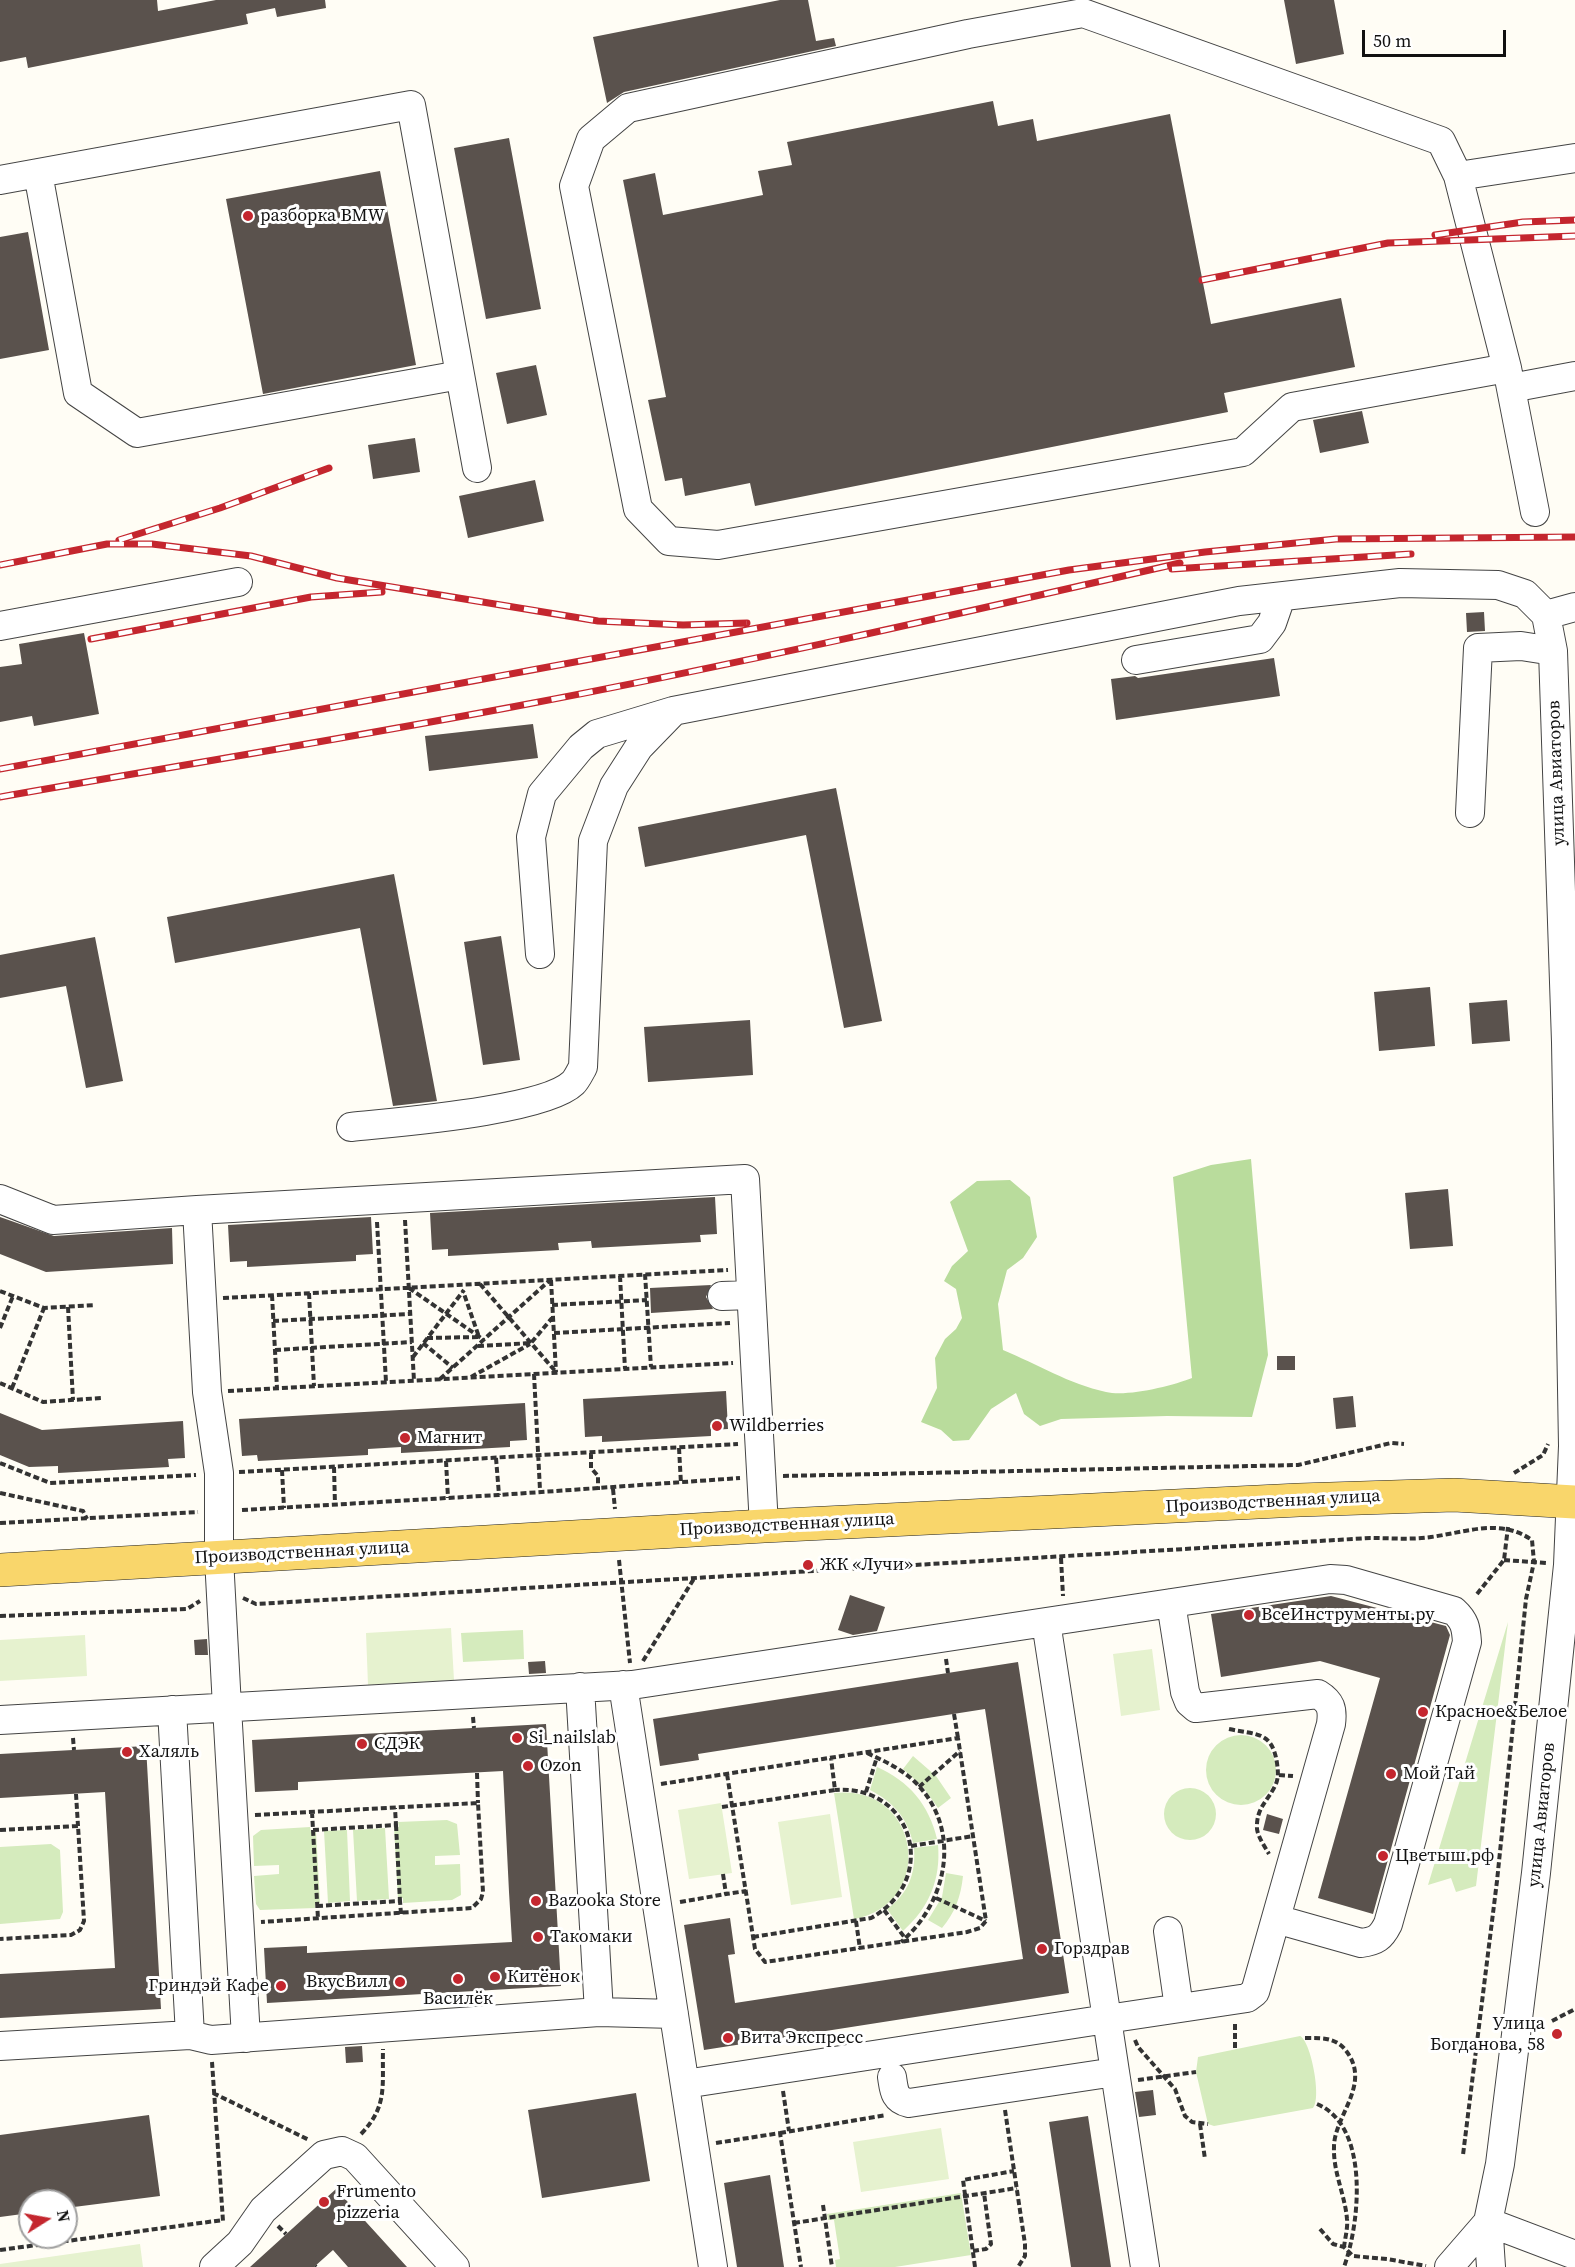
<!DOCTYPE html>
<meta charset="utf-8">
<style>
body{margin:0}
#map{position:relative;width:1575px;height:2267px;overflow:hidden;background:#fffdf5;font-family:"Source Serif 4",serif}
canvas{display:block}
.north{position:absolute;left:18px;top:2189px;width:60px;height:60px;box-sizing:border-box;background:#fff;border:2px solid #a0a0a0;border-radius:50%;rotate:79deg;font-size:16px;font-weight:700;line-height:24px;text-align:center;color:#111}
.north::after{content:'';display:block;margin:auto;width:21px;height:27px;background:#c4262e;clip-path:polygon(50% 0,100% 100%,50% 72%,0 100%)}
.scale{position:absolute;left:1362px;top:30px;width:144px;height:27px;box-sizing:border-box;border:3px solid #111;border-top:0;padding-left:8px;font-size:18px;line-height:21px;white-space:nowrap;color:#111;-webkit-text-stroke:4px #fff;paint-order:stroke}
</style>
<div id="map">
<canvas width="1575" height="2267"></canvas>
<div class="north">N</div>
<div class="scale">50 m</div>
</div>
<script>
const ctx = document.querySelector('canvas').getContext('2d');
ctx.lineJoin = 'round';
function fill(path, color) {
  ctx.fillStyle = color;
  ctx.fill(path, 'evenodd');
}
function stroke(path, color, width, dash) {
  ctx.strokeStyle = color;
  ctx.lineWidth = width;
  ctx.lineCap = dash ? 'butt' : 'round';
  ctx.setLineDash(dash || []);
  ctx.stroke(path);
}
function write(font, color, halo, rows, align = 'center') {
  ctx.font = font + ' "Source Serif 4",serif';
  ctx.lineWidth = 6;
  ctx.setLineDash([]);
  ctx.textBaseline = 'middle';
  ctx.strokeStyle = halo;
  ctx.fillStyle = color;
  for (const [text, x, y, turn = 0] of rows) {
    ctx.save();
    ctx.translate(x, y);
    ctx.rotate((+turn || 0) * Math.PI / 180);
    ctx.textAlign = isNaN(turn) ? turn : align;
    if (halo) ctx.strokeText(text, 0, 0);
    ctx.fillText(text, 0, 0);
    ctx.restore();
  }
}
const green = new Path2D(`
 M1508,1622L1476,1886L1456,1892L1451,1878L1428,1885Z
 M523,1630L524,1659L463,1662L461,1633Z
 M1206 1770a35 35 0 1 1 70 0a35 35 0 1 1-70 0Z
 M913,1756L936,1776L951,1798L938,1808L923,1787L903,1769Z
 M877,1767C909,1781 929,1805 937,1839L913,1843C907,1817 893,1802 870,1790Z
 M1164 1814a26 26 0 1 1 52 0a26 26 0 1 1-52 0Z
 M834,1793C920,1783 938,1903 854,1919Z
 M447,1820L457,1824L460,1855L435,1856V1865L460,1864L461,1895L452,1900L403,1903V1898L398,1899L394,1827H399L398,1822Z
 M310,1827L311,1832H316L320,1903H315V1908L260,1910L256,1904L254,1876L279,1874V1865L254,1866L253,1836L261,1830Z
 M385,1828L389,1899L357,1901L353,1830Z
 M347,1830L350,1901L328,1903L324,1831Z
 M51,1844L60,1850L63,1912L60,1919L0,1924V1847Z
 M938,1845C941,1879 929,1908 903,1931L887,1909C908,1894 916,1874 914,1848Z
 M946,1873L963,1876C961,1896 955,1913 942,1928L928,1920L942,1897Z
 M1300,2036C1311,2041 1322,2099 1313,2108L1214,2126L1208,2124L1196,2072L1198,2057Z
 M961,2193L971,2255L895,2267H836L835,2260L840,2259L834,2220H828L827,2214Z`);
const forest = new Path2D(`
 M1251,1159L1268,1355L1252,1417L1167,1416L1061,1419L1040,1426L1024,1414L1016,1393L991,1409L969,1440L953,1441L941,1430L921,1422L937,1388L935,1358L945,1339L956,1329L962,1318L956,1289L944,1281L952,1266L968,1251L950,1202L977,1181L1010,1180L1030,1197L1037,1237L1023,1258L1007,1270L998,1304L1003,1350C1037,1364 1069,1384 1106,1392C1127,1397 1172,1386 1192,1378L1173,1177L1211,1165Z`);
const pitch = new Path2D(`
 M451,1628L454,1680L368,1685L366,1633Z
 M85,1635L87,1676L0,1681V1640Z
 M1152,1649L1160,1710L1121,1716L1113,1654Z
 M721,1803L732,1873L689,1879L678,1810Z
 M830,1814L842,1897L791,1905L778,1822Z
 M941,2128L949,2179L861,2192L853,2142Z
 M140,2244L143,2267H0V2264Z`);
const building = new Path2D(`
 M0,0H157L158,11L216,0H325L326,8L277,17L275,8L246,14L248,24L28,68L26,57L0,62Z
 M780,0H808L816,41L834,38L836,46L624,92L607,103L593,37Z
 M1284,0H1334L1344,54L1296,64Z
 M993,101L998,126L1033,119L1037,141L1170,114L1211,324L1341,298L1355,367L1224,393L1228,412L755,506L750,483L685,496L682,478L665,481L648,400L666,397L623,180L655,173L663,215L763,195L758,171L792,165L787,142Z
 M509,138L541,309L486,319L454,148Z
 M380,171L416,365L263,394L226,199Z
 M28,232L49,350L0,359V237Z
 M536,365L547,415L507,424L496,373Z
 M1362,411L1369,443L1320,453L1313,420Z
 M415,438L420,472L373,479L368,445Z
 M535,480L544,521L468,538L459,496Z
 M1484,612L1485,631L1467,632L1466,613Z
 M84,633L99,714L34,726L32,716L0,722V667L22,664L19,644Z
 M1274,658L1280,696L1116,720L1111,679L1135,676L1138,678Z
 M533,724L538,758L429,771L425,736Z
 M836,788L882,1021L844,1028L806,835L645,867L638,827Z
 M394,874L437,1101L393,1106L360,928L175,963L167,917Z
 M501,936L520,1060L483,1065L464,942Z
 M95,937L123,1081L86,1088L66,986L0,998V955Z
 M1430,987L1435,1046L1379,1051L1374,992Z
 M1507,1000L1510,1041L1472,1044L1469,1003Z
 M750,1020L753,1075L648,1082L644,1027Z
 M1448,1189L1453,1246L1410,1249L1405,1193Z
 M715,1197L717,1234L700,1235L701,1242L592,1248L591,1241L558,1243L559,1250L448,1256V1249L432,1250L430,1213Z
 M0,1217L54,1236L172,1228L173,1264L46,1272L0,1254Z
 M371,1217L373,1254L356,1255V1261L247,1267V1261L230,1262L228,1225Z
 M711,1285L706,1297L713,1309L651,1313L650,1288Z
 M1277,1356H1295V1370H1277Z
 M726,1391L728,1429L711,1430V1436L602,1442V1436L585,1437L583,1399Z
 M1353,1396L1356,1427L1336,1429L1333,1398Z
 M525,1403L527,1440L510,1441V1447L401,1453V1447L368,1449V1455L258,1461L257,1455L242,1456L239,1419Z
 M0,1413L42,1430L183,1421L185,1458L168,1459L169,1467L58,1473V1466L29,1467L0,1455Z
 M850,1595L885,1607L877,1631L853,1635L838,1630Z
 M1331,1596L1446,1626L1450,1635L1373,1914L1318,1898L1380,1678L1320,1661L1221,1677L1211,1614Z
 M207,1639L208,1655H195L194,1640Z
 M545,1661L546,1673L529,1674L528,1662Z
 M1018,1662L1069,1993L704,2050L684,1925L730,1918L735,1954L728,1955L735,2003L1023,1959L1003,1827L985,1709L698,1754L699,1760L660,1766L653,1719Z
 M546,1724L561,1986L267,2003L264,1948L307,1946V1953L512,1942L509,1892L503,1771L298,1782V1790L255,1792L252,1740Z
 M146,1746L161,2009L0,2018V1974L115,1968L105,1792L0,1798V1754Z
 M1267,1814L1283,1819L1279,1834L1263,1830Z
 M362,2046L363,2062L346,2063L345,2047Z
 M1153,2090L1156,2115L1139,2117L1135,2092Z
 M636,2093L650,2181L542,2198L528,2110Z
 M149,2115L160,2196L66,2208V2201H30V2213L0,2217V2135Z
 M1088,2116L1111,2267H1071L1049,2122Z
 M770,2175L784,2267H737L724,2183Z
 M336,2189L407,2267H348L333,2250L314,2267H250Z`);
const path = new Path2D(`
 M405,1220L414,1381
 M377,1222L386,1382
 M645,1274L651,1367
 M620,1276L625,1369
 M551,1280L556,1372
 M480,1284L556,1372
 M409,1288L484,1340
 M0,1291L44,1308L95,1305
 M309,1293L314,1386
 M272,1295L277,1388
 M223,1298L728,1270
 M552,1305L647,1300
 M68,1307L73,1400
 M273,1321L410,1314
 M0,1328L13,1296
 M554,1333L730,1323
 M427,1338L479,1337L463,1291
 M423,1343L453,1368
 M478,1346L531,1343L552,1318
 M275,1350L412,1342
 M413,1357L464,1290
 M534,1374L540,1490
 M471,1377L530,1344
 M440,1379L550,1280
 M0,1383L43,1402L101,1398
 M12,1388L44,1308
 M228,1391L733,1363
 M679,1448L681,1484
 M591,1453V1468L598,1476V1490
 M496,1458L499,1495
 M446,1461L448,1498
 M0,1463L50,1483L196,1475
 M334,1467L335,1505
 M282,1470L284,1508
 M239,1472L738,1444
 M1514,1473L1543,1455L1548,1444
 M783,1476L1298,1465L1391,1443L1404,1444
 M613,1489L615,1509
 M0,1493L83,1511L87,1519
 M242,1510L499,1495L740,1478
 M0,1523L198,1512
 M1061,1558L1063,1596
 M619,1560L630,1663
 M1504,1560L1546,1563
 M1477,1594L1504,1560L1508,1527
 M243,1598L256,1604L1370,1538C1390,1538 1411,1540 1431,1537C1467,1532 1500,1518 1532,1540L1534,1562L1526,1599L1497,1881L1463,2155
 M0,1616L187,1609L200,1601
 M946,1659L948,1673
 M643,1661L695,1577
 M954,1714L958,1738
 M473,1717L474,1728
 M1229,1729C1257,1735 1272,1731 1277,1763C1278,1771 1279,1778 1275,1786C1267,1802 1256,1808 1257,1829C1258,1837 1265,1847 1269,1854
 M73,1738L74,1750
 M867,1753C884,1761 900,1768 914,1781C963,1828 948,1902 901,1942
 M477,1773L478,1803
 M1279,1775L1293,1776
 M661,1784L958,1738L986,1921L980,1928L967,1932L765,1962L755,1949L727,1774
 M919,1787L960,1751
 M866,1792L877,1757
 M76,1794L78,1826
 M722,1807L835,1790L831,1758
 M312,1812L318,1919
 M255,1815L478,1803L483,1892L481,1899L472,1908L261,1922
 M396,1825L400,1901
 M0,1830L78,1826L84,1921L80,1930L71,1935L0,1939
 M313,1830L396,1825L395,1808
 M911,1846L973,1836
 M723,1874L726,1894L746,1891
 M936,1898L986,1921
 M680,1902L726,1894
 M317,1906L400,1901L401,1914
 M884,1910L905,1938
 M856,1921L860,1949
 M753,1937L871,1918C940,1880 914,1784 835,1790
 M1552,2021L1575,2009
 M1305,2038C1324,2038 1338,2037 1349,2055C1369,2087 1334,2117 1334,2147C1333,2172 1345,2195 1347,2219C1348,2228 1345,2238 1344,2247
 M1135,2040L1138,2047L1175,2089L1185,2116L1192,2122L1208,2124
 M1235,2048V2021
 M212,2062L223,2221
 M1138,2080L1196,2072
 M783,2091L789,2131
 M213,2093L309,2140
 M1317,2104C1370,2126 1360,2223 1344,2267
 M1005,2110L1025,2244V2256L1018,2267
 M1200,2124L1205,2159
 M780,2133L886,2115
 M361,2134C388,2106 382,2086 383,2049
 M716,2143L780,2133L801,2267
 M823,2205L832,2267
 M794,2223L1017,2188
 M278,2226L286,2234
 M1320,2229L1333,2244L1344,2247L1353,2256L1387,2259L1426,2266
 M0,2250L223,2220
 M973,2251L986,2249L991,2244L984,2193
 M315,2266L316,2267
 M975,2267L963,2180L1014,2171`);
const minor = new Path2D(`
 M38,173L78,393L137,433L460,375
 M1458,176L1575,158
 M0,180L411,105L477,468
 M1507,368L1292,407L1243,452L718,545L669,541L638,509L574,186L591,139L628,108L968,34L1083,13L1441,141L1458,176L1507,368L1535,512
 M1511,388L1575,376
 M1546,615L1575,607
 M0,626L238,582
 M1136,660L1260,639L1272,623L1281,597
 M1470,813L1478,648L1521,646L1553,651
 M540,954L531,837L542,794L581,747L597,734L673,711L1239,601L1400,583L1498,585L1525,594L1546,615
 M351,1127C396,1122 544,1111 573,1083C577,1079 580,1072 583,1067L593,841L614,786L639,747L672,713
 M0,1199L53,1220L197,1210
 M722,1296L751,1295
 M1046,1622L1330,1579L1346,1580L1454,1611C1465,1621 1466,1628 1467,1642L1388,1924C1381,1938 1376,1941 1361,1943L1276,1919
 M623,1685L713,2267
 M227,1707L219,1558V1473L207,1392L197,1210L745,1179L764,1526
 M227,1707L246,2038
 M172,1710L190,2035
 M0,1720L632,1685L1046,1622L1107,2019L1247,1998L1255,1992L1331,1724C1333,1709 1331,1702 1318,1694L1196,1708L1189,1702L1185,1692L1171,1603
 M1168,1931L1179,2008
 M599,2012L674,2014
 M0,2046L190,2035L211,2040L599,2012L580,1687
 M892,2077C894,2090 894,2100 909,2103L1115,2072L1145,2267
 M685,2084L1107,2019L1115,2072
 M1488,2222L1575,2255
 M214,2267L240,2243L263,2210L324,2155L342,2151L355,2157L455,2267
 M1449,2267L1488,2222
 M1491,2267L1488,2222L1500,2164L1536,1873L1568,1565L1573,1446L1566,1042L1553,651L1546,615`);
const major = new Path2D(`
 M0,1570L764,1526L1299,1500L1454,1495L1575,1502`);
const rail = new Path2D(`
 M1435,235L1523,222L1575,220
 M1202,280L1388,243L1575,236
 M119,540L220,508L329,468
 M0,565L107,544H152L251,556L337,578L598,621L683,625L747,623
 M1172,569L1411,554
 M91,639L311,597L382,592
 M0,769L1069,570L1205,552L1336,539L1575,537
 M0,797C171,767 342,739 512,707C736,665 958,614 1180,563`);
const markers = [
 [248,216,6,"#c4262e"],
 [717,1426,6,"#c4262e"],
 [405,1438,6,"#c4262e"],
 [808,1565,6,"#c4262e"],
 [1249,1615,6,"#c4262e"],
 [1423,1712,6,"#c4262e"],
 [517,1738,6,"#c4262e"],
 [362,1744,6,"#c4262e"],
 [127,1752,6,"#c4262e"],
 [528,1766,6,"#c4262e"],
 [1391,1774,6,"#c4262e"],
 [1383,1856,6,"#c4262e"],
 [536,1901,6,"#c4262e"],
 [538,1937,6,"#c4262e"],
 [1042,1949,6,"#c4262e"],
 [495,1977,6,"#c4262e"],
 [458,1979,6,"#c4262e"],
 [400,1982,6,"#c4262e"],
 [281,1986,6,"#c4262e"],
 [1557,2034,6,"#c4262e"],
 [728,2038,6,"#c4262e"],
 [324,2202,6,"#c4262e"]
];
const poiNames = [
 ["разборка BMW",260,216],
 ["Wildberries",729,1426],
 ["Магнит",417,1438],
 ["ЖК «Лучи»",820,1565],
 ["ВсеИнструменты.ру",1261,1615],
 ["Красное&Белое",1435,1712],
 ["Si_nailslab",529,1738],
 ["СДЭК",374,1744],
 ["Халяль",139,1752],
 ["Ozon",540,1766],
 ["Мой Тай",1403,1774],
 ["Цветыш.рф",1395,1856],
 ["Bazooka Store",548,1901],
 ["Такомаки",550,1937],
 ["Горздрав",1054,1949],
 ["Китёнок",507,1977],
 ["ВкусВилл",388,1982,"right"],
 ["Гриндэй Кафе",269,1986,"right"],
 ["Василёк",458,1999,"center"],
 ["Улица",1545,2024,"right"],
 ["Богданова, 58",1545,2045,"right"],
 ["Вита Экспресс",740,2038],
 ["Frumento",336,2192],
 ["pizzeria",336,2213]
];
const streetNames = [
 ["улица Авиаторов",1557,773,-92],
 ["Производственная улица",1273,1502,-3],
 ["Производственная улица",787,1525,-3],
 ["Производственная улица",302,1553,-3],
 ["улица Авиаторов",1542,1815,-84]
];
fill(green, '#d5ebbd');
fill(forest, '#b9dc9c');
fill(pitch, '#e6f2cf');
fill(building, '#5a524d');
stroke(minor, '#444', 30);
stroke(major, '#222', 34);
stroke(path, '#333', 4, [6, 3]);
stroke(minor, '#fff', 28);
stroke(major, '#f9d66b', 33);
stroke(rail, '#c4262e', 7);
stroke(rail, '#fff', 4.5, [14]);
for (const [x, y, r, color] of markers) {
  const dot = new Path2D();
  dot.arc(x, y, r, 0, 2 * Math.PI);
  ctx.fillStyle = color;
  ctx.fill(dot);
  stroke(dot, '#fff', 2);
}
write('18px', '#111', '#fff', poiNames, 'left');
write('18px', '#111', '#fff', streetNames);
</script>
